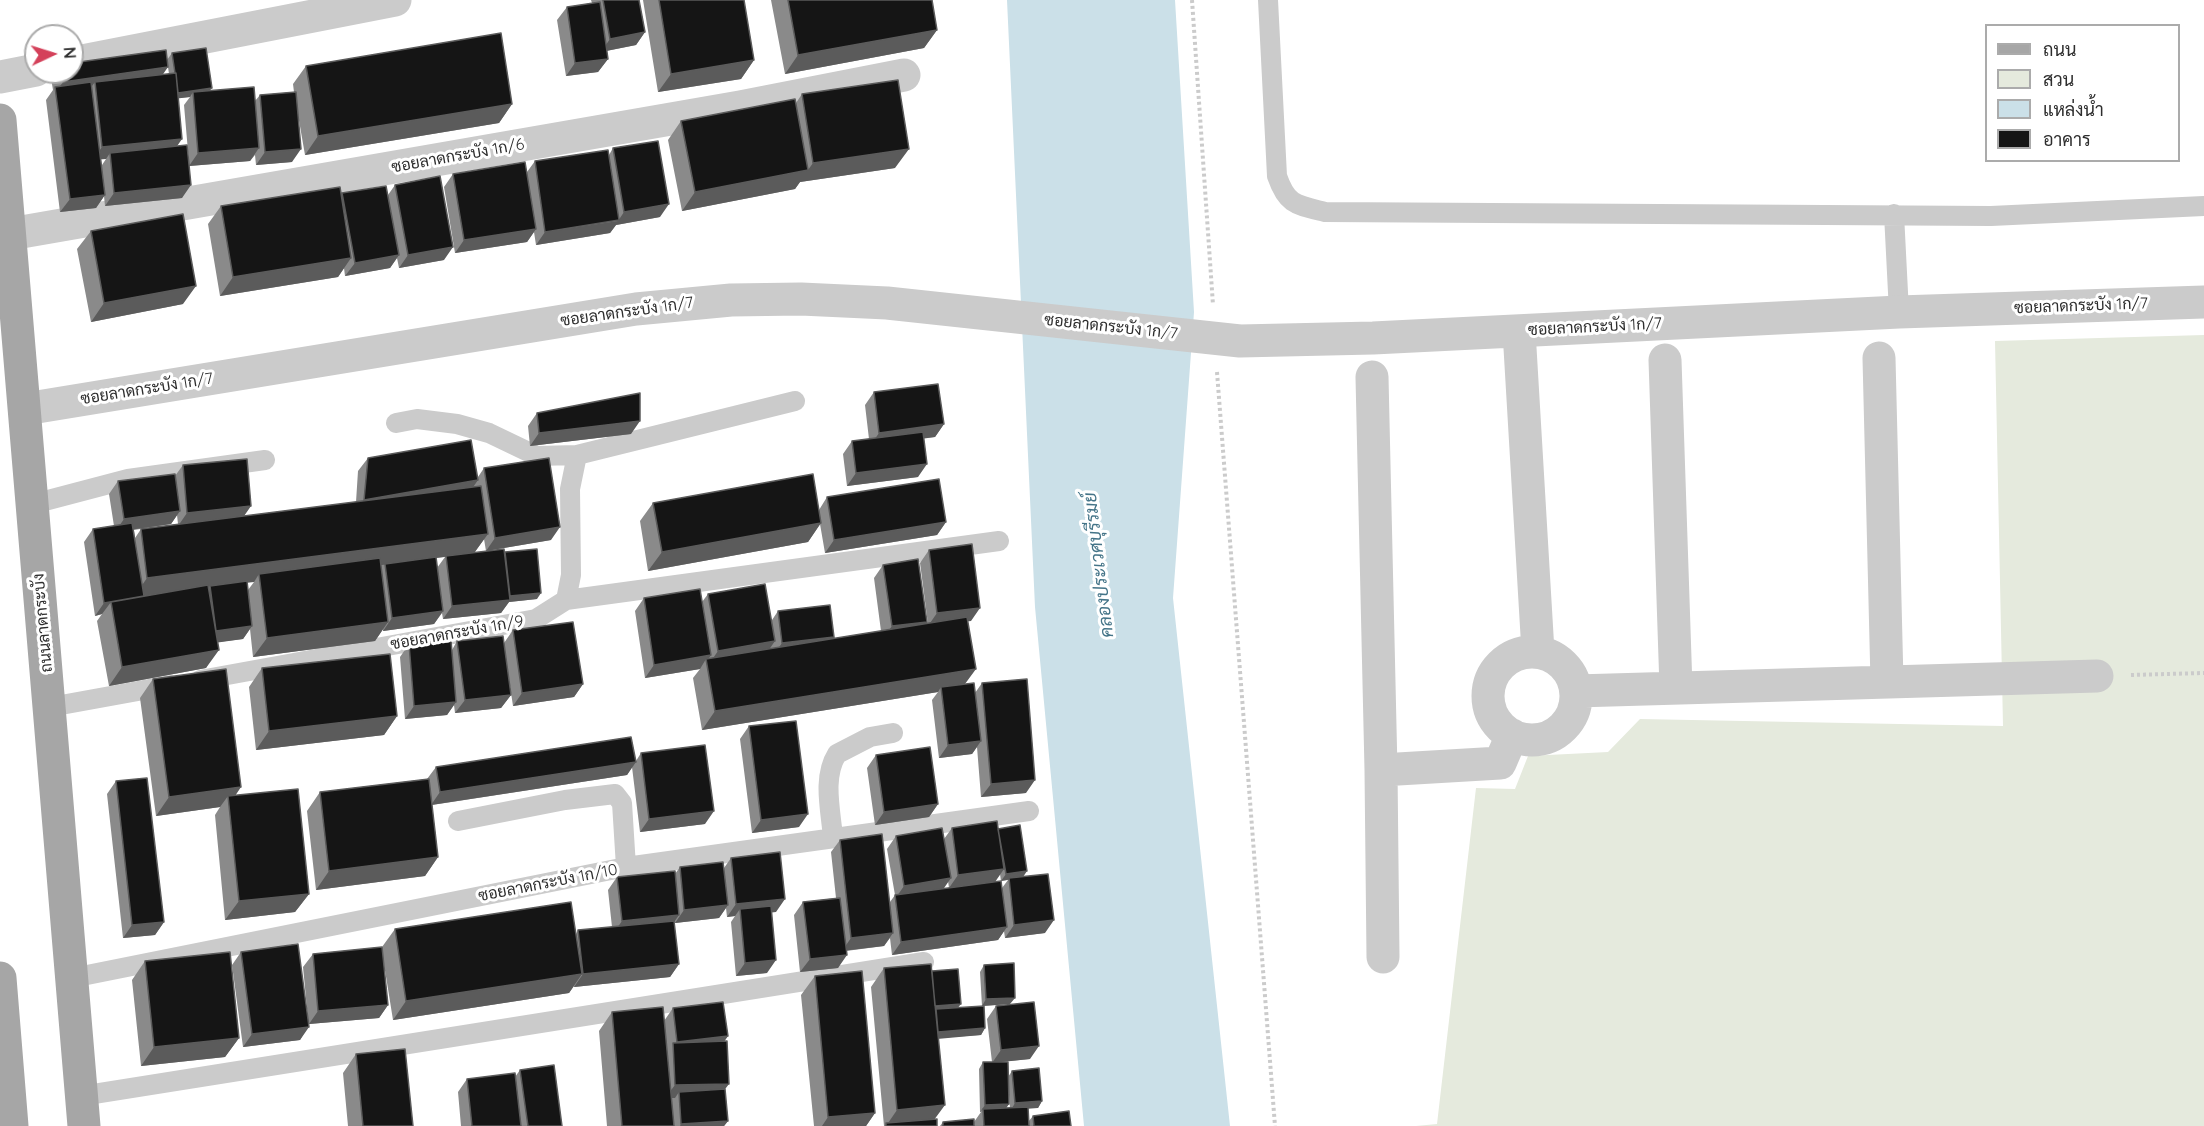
<!DOCTYPE html>
<meta charset="utf-8">
<style>
body{margin:0}
#map{position:relative;width:2204px;height:1126px;overflow:hidden;background:#fff;font-family:Quicksand,Sarabun,sans-serif}
canvas{display:block}
.legend{position:absolute;left:1985px;top:24px;width:195px;height:138px;box-sizing:border-box;background:#fff;border:2px solid #ababab;margin:0;padding:8px 10px;list-style:none;font-size:18px;color:#2e2e2e}
.legend li{display:flex;align-items:center;gap:12px;height:30px}
.legend b{width:30px;border:2px solid #ababab}
.north{position:absolute;left:24px;top:24px;width:60px;height:60px;box-sizing:border-box;background:#fff;border:2px solid #ababab;border-radius:50%;rotate:86deg;font-size:16px;font-weight:700;line-height:24px;text-align:center;color:#2e2e2e}
.north::after{content:'';display:block;margin:auto;width:21px;height:27px;background:#d4415a;clip-path:polygon(50% 0,100% 100%,50% 72%,0 100%)}
</style>
<div id="map">
<canvas width="2204" height="1126"></canvas>
<ul class="legend">
<li><b style="height:8px;background:#a6a6a6"></b>ถนน</li>
<li><b style="height:16px;background:#e5eadd"></b>สวน</li>
<li><b style="height:16px;background:#cbe0e8"></b>แหล่งน้ำ</li>
<li><b style="height:16px;background:#151515"></b>อาคาร</li>
</ul>
<div class="north">N</div>
</div>
<script>
const ctx = document.querySelector('canvas').getContext('2d');
ctx.lineJoin = 'round';
function fill(path, color) {
  ctx.fillStyle = color;
  ctx.fill(path, 'evenodd');
}
function stroke(path, color, width, dash) {
  ctx.strokeStyle = color;
  ctx.lineWidth = width;
  ctx.lineCap = dash ? 'butt' : 'round';
  ctx.setLineDash(dash || []);
  ctx.stroke(path);
}
function write(font, color, halo, rows, align = 'center') {
  ctx.font = font + ' Quicksand,Sarabun,sans-serif';
  ctx.lineWidth = 6;
  ctx.setLineDash([]);
  ctx.textBaseline = 'middle';
  ctx.strokeStyle = halo;
  ctx.fillStyle = color;
  for (const [text, x, y, turn = 0] of rows) {
    ctx.save();
    ctx.translate(x, y);
    ctx.rotate((+turn || 0) * Math.PI / 180);
    ctx.textAlign = isNaN(turn) ? turn : align;
    if (halo) ctx.strokeText(text, 0, 0);
    ctx.fillText(text, 0, 0);
    ctx.restore();
  }
}
const green = new Path2D(`
 M2204,335V1126H1416L1437,1124L1476,788L1515,789L1528,756L1608,752L1640,719L2003,726L1995,341Z`);
const water = new Path2D(`
 M1007,0H1175L1194,312L1173,598L1230,1126H1084L1035,607Z`);
const path = new Path2D(`
 M1192,0L1213,305
 M1217,372L1275,1126
 M2131,675L2204,673`);
const service = new Path2D(`
 M1268,0L1277,176C1287,205 1296,205 1325,212L1991,216L2204,206
 M1894,214L1899,312
 M396,423L417,419L457,424L489,433L537,456L577,455
 M33,504L128,479L265,460
 M566,600L999,541
 M200,680L536,619L566,600L571,575L570,489L577,455L795,401
 M50,707L171,685
 M458,821L565,800L615,794L622,803L626,867
 M833,838C831,811 822,778 837,754L870,737L893,733
 M72,978L626,867L1029,811
 M81,1096L924,962`);
const minor = new Path2D(`
 M72,63L395,0
 M0,77L36,70
 M10,234L740,107L904,75
 M1519,331L1538,652
 M1879,358L1887,682
 M1665,360L1676,688
 M1372,377L1381,770L1500,763L1512,735
 M25,409L636,309L731,300L801,299L887,303L1240,341L1373,338L1899,312L2204,302
 M1488 696a44 44 0 1 1 88 0a44 44 0 1 1-88 0Z
 M1576,691L2097,676
 M1381,770L1383,957`);
const primary = new Path2D(`
 M0,120L84,1126
 M0,978L12,1126`);
const wall = new Path2D(`
 M591,0H639L645,32L636,45L606,51L608,59L598,72L566,76L557,20L567,7L592,3Z
 M643,0H744L754,60L741,79L658,92Z
 M771,0H932L937,30L924,48L785,74Z
 M172,53L210,91L255,101L260,95L294,92L293,84L306,66L512,104L499,123L305,155L297,109L292,162L256,165L255,155L250,161L189,166L182,198L105,206L104,196L96,208L60,212L46,100L53,90L51,78L55,72L163,74H169L167,60ZM190,97L184,105L189,163L177,146L178,98ZM101,159H106L102,165Z
 M802,94L895,168L800,182L795,189L682,211L668,140L681,121L796,103Z
 M613,148L660,217L616,225L610,233L536,245L534,232L527,242L455,253L444,187L453,174L527,172L535,161L609,155Z
 M395,185L444,260L399,268L397,258L390,268L345,276L344,268L338,277L220,296L208,224L221,206L341,194L342,193L388,195Z
 M91,231L183,304L91,322L77,249Z
 M874,392L944,424L935,437L924,438L918,477L847,486L843,454L852,441L869,439L865,405Z
 M537,413L631,434L530,446L528,426Z
 M368,458L478,477L484,468L551,540L486,551L484,539L475,552L504,553L505,552L537,599L509,602L501,613L443,619L442,613L434,624L383,631V629L375,641L253,657L250,629L243,639L218,642L206,668L109,686L97,621L102,614L95,616L84,542L93,529L114,526L109,494L118,481L175,476L183,465L244,516L356,502L358,471ZM177,515L178,524L141,529L135,538L134,530L171,524ZM445,557L437,568L436,558ZM247,582H254L248,590Z
 M827,497L946,522L937,535L825,553L820,524L808,542L648,571L640,521L653,503L819,510Z
 M929,550L971,621H968L965,684L975,693L982,683L1026,793L981,797L977,747L972,754L939,758L932,700L938,692L702,730L693,678L700,669L645,678L635,611L644,598L702,602L708,594L772,620L778,611L834,637L833,639L881,631L874,578L883,565L925,624H928L920,563Z
 M513,630L583,684L574,697L513,706L506,659L511,695L501,708L455,713L454,705L447,715L405,719L400,657L409,644L452,650L457,641L504,643Z
 M262,668L397,716L384,735L256,750L249,687Z
 M153,679L236,795L309,894L295,912L225,920L215,815L220,807L156,816L140,698Z
 M749,726L799,827L752,833L740,739Z
 M641,753L705,824L640,832L632,767L627,775L432,805L438,857L425,876L316,890L307,811L320,792L427,779L436,767L636,761Z
 M876,755L938,804L929,817L875,825L867,768Z
 M116,781L164,922L155,935L123,938L107,794Z
 M952,828L998,830L1023,877L1045,933L1005,938L1004,931L998,940L892,955L890,938L884,946L846,951L838,968L800,972L794,915L803,902L836,898L831,852L840,840L890,902L895,895L887,849L896,836L944,839ZM1000,874L1001,881L1008,880L1002,888L995,881ZM948,881L949,888H943Z
 M731,858L776,912H772L767,973L736,976L731,922L735,916L727,917L726,908L719,918L675,923V921L674,923L679,964L670,977L574,987V986L569,993L393,1020L384,964L388,1005L379,1018L309,1024L300,1040L243,1047L232,965L241,952L308,1019L303,967L313,954L382,947L395,929L576,934L578,930L612,927L608,890L617,877L675,874L680,867L724,868Z
 M145,961L239,1038L225,1057L141,1066L132,980Z
 M984,965L1010,1004L982,1006L980,972Z
 M884,968L932,971L958,1008L985,1028L981,1035L938,1038L934,1120L937,1126H884L871,987Z
 M815,976L875,1113L866,1126H814L801,995Z
 M996,1006L1030,1059L999,1062L1008,1077L1012,1071L1042,1101L1038,1108H1028V1122L1033,1116L1071,1126H940L943,1122H974L981,1112H980L979,1069L983,1062H992L987,1019ZM1008,1081L1010,1108H1006L1009,1104Z
 M673,1008L728,1036L724,1041L725,1089L728,1121L724,1126H607L599,1031L612,1012L667,1052L664,1021Z
 M356,1054L413,1126H348L343,1073Z
 M520,1070L562,1126H461L458,1092L467,1079L515,1077Z`);
const shadedWall = new Path2D(`
 M937,30L924,48L785,74L798,55Z
 M645,32L636,45L601,52L610,39Z
 M608,59L598,72L566,76L575,63Z
 M754,60L741,79L658,92L671,74Z
 M168,67L159,80L95,82L89,90L56,92L63,82Z
 M212,88L207,94L193,92L190,97L173,99L178,93Z
 M512,104L499,123L305,155L318,136Z
 M182,139L173,152L110,153L106,159L93,160L102,147Z
 M259,148L250,161L189,166L198,153Z
 M301,149L292,162L256,165L265,152Z
 M909,149L895,168L800,182L795,189L682,211L695,192L808,170L813,163Z
 M191,185L182,198L105,206L114,193Z
 M105,195L96,208L60,212L70,199Z
 M669,204L660,217L616,225L610,233L536,245L545,232L618,221L624,212Z
 M536,229L527,242L455,253L464,240Z
 M453,247L444,260L399,268L408,255Z
 M399,255L390,268L345,276L355,263Z
 M351,258L338,277L220,296L233,277Z
 M196,286L183,304L91,322L104,303Z
 M640,421L631,434L530,446L539,433Z
 M944,424L935,437L870,446L879,433Z
 M927,464L918,477L847,486L856,473Z
 M478,480L469,493L355,513L364,500Z
 M251,506L242,519L178,526L187,513Z
 M180,511L171,524L115,532L124,519Z
 M946,522L937,535L825,553L834,540Z
 M821,523L808,542L648,571L662,552Z
 M560,527L551,540L486,551L495,538Z
 M488,534L474,553L259,581V574L254,582L210,587V586L209,587L134,597L147,578Z
 M541,593L537,599L509,602L501,613L443,619L452,606L510,596Z
 M144,596L111,602L102,614L95,616L104,603Z
 M980,608L971,621L928,626L937,613Z
 M443,611L434,624L383,631L392,618Z
 M388,622L375,641L253,657L267,638Z
 M927,622L918,635L883,639L892,626Z
 M252,626L243,639L207,644L216,631Z
 M834,637L825,650L773,656L782,643Z
 M775,641L766,654L709,664L718,651Z
 M219,650L206,668L109,686L122,667Z
 M711,655L707,661L706,659L700,669L645,678L654,665Z
 M976,669L962,688L941,687L938,692L702,730L715,711Z
 M583,684L574,697L513,706L522,693Z
 M511,695L501,708L455,713L465,700Z
 M456,702L447,715L405,719L414,706Z
 M397,716L384,735L256,750L269,731Z
 M981,741L972,754L939,758L948,745Z
 M636,762L627,775L431,805L440,792Z
 M1035,780L1026,793L981,797L991,784Z
 M241,787L229,805L228,796L220,807L156,816L169,797Z
 M938,804L929,817L875,825L884,812Z
 M714,811L705,824L640,832L649,819Z
 M808,814L799,827L752,833L761,820Z
 M438,857L425,876L316,890L329,871Z
 M1004,869L995,882L949,888L958,875Z
 M1027,871L1023,877L1001,881L1006,874Z
 M951,878L942,891L895,899L904,886Z
 M309,894L295,912L225,920L239,901Z
 M785,899L776,912L741,916L740,909L735,916L727,917L736,904Z
 M728,905L719,918L675,923L684,910Z
 M679,915L670,928L613,934L622,921Z
 M1054,920L1045,933L1005,938L1014,925Z
 M164,922L155,935L123,938L132,925Z
 M1007,927L998,940L892,955L901,942Z
 M893,933L884,946L842,951L851,938Z
 M847,955L838,968L800,972L810,959Z
 M776,960L767,973L736,976L745,963Z
 M679,964L670,977L574,987L583,974Z
 M582,974L569,993L393,1020L406,1001Z
 M1015,998L1010,1004L982,1006L986,999Z
 M961,1004L956,1010L929,1013L930,1007Z
 M388,1005L379,1018L309,1024L318,1011Z
 M309,1027L300,1040L243,1047L252,1034Z
 M985,1028L981,1035L926,1040L930,1033Z
 M728,1036L719,1049L673,1046L677,1042Z
 M239,1038L225,1057L141,1066L154,1047Z
 M1039,1046L1030,1059L992,1063L1001,1050Z
 M729,1084L719,1097L679,1092L675,1098H665L675,1085Z
 M1042,1101L1038,1108L1011,1110L1015,1103Z
 M1009,1104L1004,1111L983,1109L980,1112L985,1105Z
 M945,1105L931,1124L886,1126L897,1110Z
 M875,1113L866,1126H822L828,1117Z
 M728,1121L724,1126H680L681,1124Z`);
const building = new Path2D(`
 M603,0H639L645,32L610,39Z
 M659,0H744L754,60L671,74Z
 M788,0H932L937,30L798,55Z
 M600,2L608,59L575,63L567,7Z
 M501,33L512,104L318,136L306,66Z
 M206,48L212,88L178,93L176,73H175L172,53Z
 M166,50L168,67L63,82L61,72H72V63Z
 M176,73L182,139L102,147L95,82Z
 M898,80L909,149L813,163L802,94Z
 M91,82L105,195L70,199L55,87Z
 M254,87L259,148L198,153L193,92Z
 M296,92L301,149L265,152L260,95Z
 M795,99L808,170L695,192L681,121Z
 M658,141L669,204L624,212L613,148Z
 M187,145L191,185L114,193L110,153Z
 M608,150L619,220L545,232L535,161Z
 M525,162L536,229L464,240L453,174Z
 M440,176L453,247L408,255L395,185Z
 M386,186L399,255L355,263L342,193Z
 M340,187L351,258L233,277L221,206Z
 M183,214L196,286L104,303L91,231Z
 M938,384L944,424L879,433L874,392Z
 M640,393V421L539,433L537,413Z
 M923,432L927,464L856,473L852,441Z
 M471,440L478,480L364,500L368,458Z
 M549,458L560,527L495,538L484,468Z
 M247,459L251,506L187,513L183,465Z
 M175,474L180,511L124,519L118,481Z
 M813,474L821,523L662,552L653,503Z
 M939,479L946,522L834,540L827,497Z
 M481,486L488,534L147,578L141,529Z
 M132,523L144,596L104,603L93,529Z
 M972,544L980,608L937,613L929,550Z
 M504,549L510,600L452,606L446,556Z
 M537,549L541,593L510,596L505,552Z
 M436,557L443,611L392,618L385,564Z
 M380,558L388,622L267,638L259,574Z
 M918,559L927,622L892,626L883,565Z
 M247,581L252,626L216,631L210,586Z
 M765,584L775,641L718,651L708,594Z
 M208,585L219,650L122,667L111,602Z
 M700,589L711,655L654,665L644,598Z
 M830,605L834,637L782,643L778,611Z
 M967,617L976,669L715,711L706,659Z
 M573,622L583,684L522,693L513,630Z
 M503,636L511,695L465,700L457,641Z
 M451,640L456,702L414,706L409,644Z
 M390,654L397,716L269,731L262,668Z
 M226,669L241,787L169,797L153,679Z
 M1027,679L1035,780L991,784L982,683Z
 M974,683L981,741L948,745L941,687Z
 M796,721L808,814L761,820L749,726Z
 M631,737L636,762L440,792L436,767Z
 M705,745L714,811L649,819L641,753Z
 M930,747L938,804L884,812L876,755Z
 M147,778L164,922L132,925L116,781Z
 M429,779L438,857L329,871L320,792Z
 M298,789L309,894L239,901L228,796Z
 M997,821L1004,869L958,875L952,828Z
 M1020,825L1027,871L1006,874L998,829Z
 M942,828L951,878L904,886L896,836Z
 M882,834L893,933L851,938L840,840Z
 M780,852L785,899L736,904L731,858Z
 M723,862L728,905L684,910L680,867Z
 M675,871L679,915L622,921L617,877Z
 M1048,874L1054,920L1014,925L1009,878Z
 M1001,881L1007,927L901,942L895,895Z
 M840,898L847,955L810,959L803,902Z
 M571,902L582,974L406,1001L395,929Z
 M771,906L776,960L745,963L740,909Z
 M674,921L679,964L583,974L578,930Z
 M298,944L309,1027L252,1034L241,952Z
 M382,947L388,1005L318,1011L313,954Z
 M230,952L239,1038L154,1047L145,961Z
 M1014,963L1015,998L986,999L984,965Z
 M931,964L945,1105L897,1110L884,968Z
 M958,969L961,1004L935,1006L932,971Z
 M862,971L875,1113L828,1117L815,976Z
 M723,1002L728,1036L677,1042L673,1008Z
 M1034,1002L1039,1046L1001,1050L996,1006Z
 M984,1006L985,1028L938,1032L936,1009Z
 M663,1007L674,1126H622L612,1012Z
 M727,1041L729,1084L675,1085L673,1043Z
 M405,1049L413,1126H363L356,1054Z
 M983,1062H1008L1009,1104L985,1105Z
 M554,1065L562,1126H528L520,1070Z
 M1039,1068L1042,1101L1015,1103L1012,1071Z
 M515,1073L521,1126H472L467,1079Z
 M725,1089L728,1121L681,1124L679,1092Z
 M1028,1107L1029,1126H984L983,1109Z
 M1069,1111L1071,1126H1034L1033,1116Z
 M937,1119V1126H886V1123Z
 M974,1119V1126H943V1122Z`);
const streetNames = [
 ["ซอยลาดกระบัง 1ก/6",458,156,-10],
 ["ซอยลาดกระบัง 1ก/7",2081,306,-2],
 ["ซอยลาดกระบัง 1ก/7",627,312,-8],
 ["ซอยลาดกระบัง 1ก/7",1111,327,6],
 ["ซอยลาดกระบัง 1ก/7",1595,327,-3],
 ["ซอยลาดกระบัง 1ก/7",147,389,-9],
 ["ถนนลาดกระบัง",43,623,-95],
 ["ซอยลาดกระบัง 1ก/9",457,633,-10],
 ["ซอยลาดกระบัง 1ก/10",548,883,-11]
];
const waterNames = [
 ["คลองประเวศบุรีรมย์",1099,565,-97]
];
fill(green, '#e5eadd');
fill(water, '#cbe0e8');
stroke(path, '#cbcbcb', 4, [3, 3]);
stroke(service, '#cbcbcb', 20);
stroke(minor, '#cbcbcb', 33);
stroke(primary, '#a6a6a6', 33);
fill(wall, '#8a8a8a');
fill(shadedWall, '#5b5b5b');
fill(building, '#151515');
stroke(building, '#5b5b5b', 1.5);
write('16px', '#2e2e2e', '#fff', streetNames);
write('italic 18px', '#447488', '#fff', waterNames);
</script>
